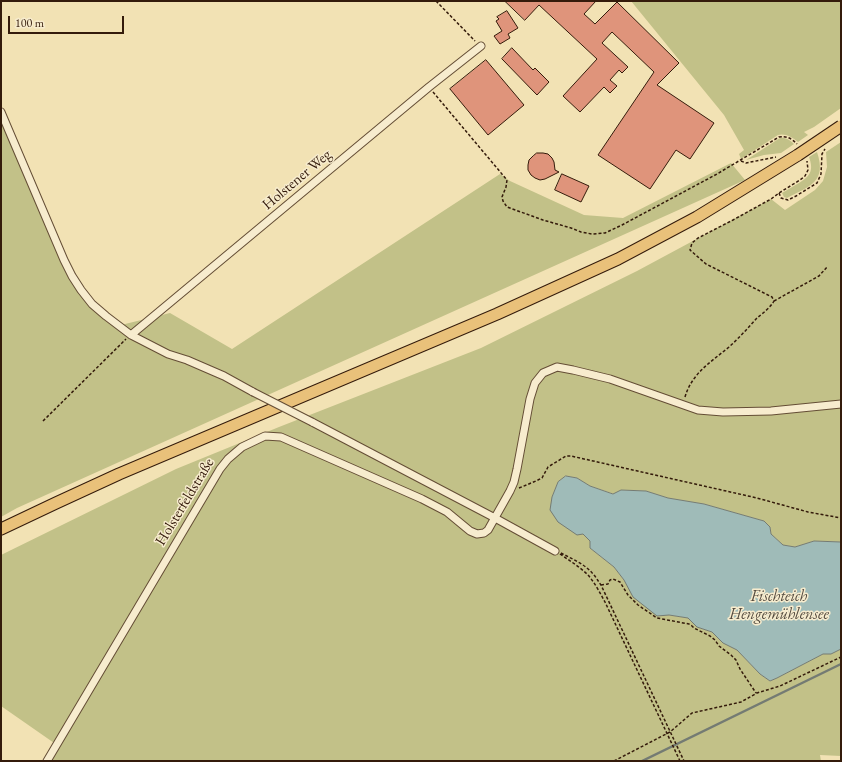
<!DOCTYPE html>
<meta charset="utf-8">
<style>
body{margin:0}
#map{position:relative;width:842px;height:762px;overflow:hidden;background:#f2e2b4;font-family:"EB Garamond",serif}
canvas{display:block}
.frame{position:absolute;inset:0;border:2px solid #341b0b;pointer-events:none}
.scale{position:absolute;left:8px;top:16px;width:116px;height:18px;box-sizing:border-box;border:2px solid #341b0b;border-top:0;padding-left:5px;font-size:12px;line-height:14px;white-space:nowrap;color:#341b0b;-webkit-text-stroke:3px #f7ecce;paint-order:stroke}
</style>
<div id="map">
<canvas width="842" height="762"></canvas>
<div class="frame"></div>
<div class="scale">100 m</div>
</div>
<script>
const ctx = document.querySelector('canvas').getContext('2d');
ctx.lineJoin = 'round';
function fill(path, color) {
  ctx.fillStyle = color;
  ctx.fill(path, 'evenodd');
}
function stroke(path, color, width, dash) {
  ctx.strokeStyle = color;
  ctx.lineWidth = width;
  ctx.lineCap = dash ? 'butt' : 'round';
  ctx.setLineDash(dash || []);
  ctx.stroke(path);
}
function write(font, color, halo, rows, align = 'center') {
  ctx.font = font + ' "EB Garamond",serif';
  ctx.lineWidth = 3;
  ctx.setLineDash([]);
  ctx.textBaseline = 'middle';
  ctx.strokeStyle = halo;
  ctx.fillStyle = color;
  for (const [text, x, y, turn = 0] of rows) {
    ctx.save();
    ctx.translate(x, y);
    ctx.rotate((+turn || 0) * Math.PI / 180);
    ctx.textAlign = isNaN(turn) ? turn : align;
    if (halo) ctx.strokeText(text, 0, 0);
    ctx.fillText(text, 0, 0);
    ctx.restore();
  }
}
const green = new Path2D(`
 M631,1H841V108L814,127L804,132L808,135L798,142C792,137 785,133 778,135L741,159L739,154L744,150L724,115Z
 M1,114L70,276L117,327L125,324L170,313L232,349L500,174L510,181L584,215L623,218L731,163L745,180L17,508L1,517Z
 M780,138C785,137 790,140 794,144L781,153L764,155L746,160Z
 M841,142V542L814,541L795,547L783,545L771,534L770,527L764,521L704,504L668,498L646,491L621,490L614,494L590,486L577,478L566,476L558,482L552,497L583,534L590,541V548L614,567L624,580L657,615H669L688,618L697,627L712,632L723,643L737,650L760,674L770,681L777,678L823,654H831L841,649V756L820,755L821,761H47L57,745L1,706V555L176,469L279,427L481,348L637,271L771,199L785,210L815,190L823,181L827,167L826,152Z
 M817,152C827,182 810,186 787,198L784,197L782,193C788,190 793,186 799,183C810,176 814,171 809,157Z`);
const water = new Path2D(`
 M566,476L577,478L590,486L613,494L621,490L646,491L668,498L704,504L764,521L770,527L771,534L783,545L795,547L814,541L841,542V649L831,654H823L777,678L770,681L760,674L737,650L723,643L712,632L697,627L688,618L669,615L657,616L633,597L624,580L614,567L590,548V541L583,534L577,535L558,522L550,510L552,497L558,482Z`);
const stream = new Path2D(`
 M642,761L841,664`);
const building = new Path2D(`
 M505,1H596L584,14L595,24L617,2L679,63L657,85L714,123L690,159L676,150L650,189L598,155L654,72L612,32L602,43L628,67L622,73L619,70L610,80L617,86L610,93L604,87L580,112L563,96L597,59L539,5L525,20Z
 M507,11L518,28L508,34L510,38L500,44L494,36L502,31L496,21L499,19L497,17Z
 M512,48L533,70L535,68L549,82L537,95L502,59Z
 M486,60L524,105L488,135L450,89Z
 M537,153H543L548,154L552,158L554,162L555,170L559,172L545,179L540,180L535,178L531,175L528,170V165L529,160L533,156Z
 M562,174L589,186L581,202L555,190Z`);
const path = new Path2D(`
 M436,1L475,41
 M433,92L507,180L506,187L502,197L503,201L507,207L543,220L571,228L581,232L592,234L605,233L622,225L717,174L779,137C787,136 791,138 797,144
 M741,161L746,163L776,157
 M779,193L781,198L788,200L796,196L817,183L821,174L822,154L825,149
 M774,301L819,276L827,267
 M685,397C692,373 711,362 729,347C739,338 748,328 757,318C763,313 770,308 774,301L772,297L706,264L690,250L692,243L698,238L733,220L771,199L779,193L800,180L805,176L808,170L807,161
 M43,421L126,339
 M519,488L536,481L542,478L548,467L566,456H571L757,498L808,512L841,518
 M561,553C572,559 585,564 593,574C596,577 598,581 601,585L684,761
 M560,554C570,561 580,567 588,575C595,583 600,593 605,602L680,761
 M601,585L608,584L610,580L613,579L620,582L628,595L638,605L657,618L689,624L692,626L694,628L710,636L715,640L719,646L731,655L736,660L740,669L756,693
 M614,761L670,732L692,713L741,702L757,693L780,686L841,657`);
const street = new Path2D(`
 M1,112L64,260L72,276L81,290L92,304L106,316L131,335L168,354L187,360L224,376L253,392
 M131,335L429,87L481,46
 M312,422L495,518L555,551
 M47,761L220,469L228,459L242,447L265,436L281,437L422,499L447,512L470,531L477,534L484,533L488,530L510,491L514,482L517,469L530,399L535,383L543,373L557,367L573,370L610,379L698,410L723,412L771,411L841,404`);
const primary = new Path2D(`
 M1,529L56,503L119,474L497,314L618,259L697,217L798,155`);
const streetBridge = new Path2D(`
 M253,392L312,422`);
const primaryBridge = new Path2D(`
 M798,155L841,126`);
const streetNames = [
 ["Holstener Weg",297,180,-40],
 ["Holsterfeldstraße",185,502,-59]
];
const waterNames = [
 ["Fischteich",779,597],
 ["Hengemühlensee",779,615]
];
fill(green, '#c2c188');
fill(water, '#9fbbb8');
stroke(water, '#747b73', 1);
stroke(stream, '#747b73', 2.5);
fill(building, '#df947b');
stroke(building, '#341b0b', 1);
stroke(street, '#644d35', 9);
stroke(primary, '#341b0b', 13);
stroke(path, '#341b0b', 1.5, [3, 2]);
stroke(street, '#f7ecce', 7);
stroke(primary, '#e9c17a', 11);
stroke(streetBridge, '#644d35', 9, []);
stroke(primaryBridge, '#341b0b', 13, []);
stroke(streetBridge, '#f7ecce', 7);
stroke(primaryBridge, '#e9c17a', 11);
write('15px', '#341b0b', '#f7ecce', streetNames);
write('italic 16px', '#544b3f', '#f7ecce', waterNames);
</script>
